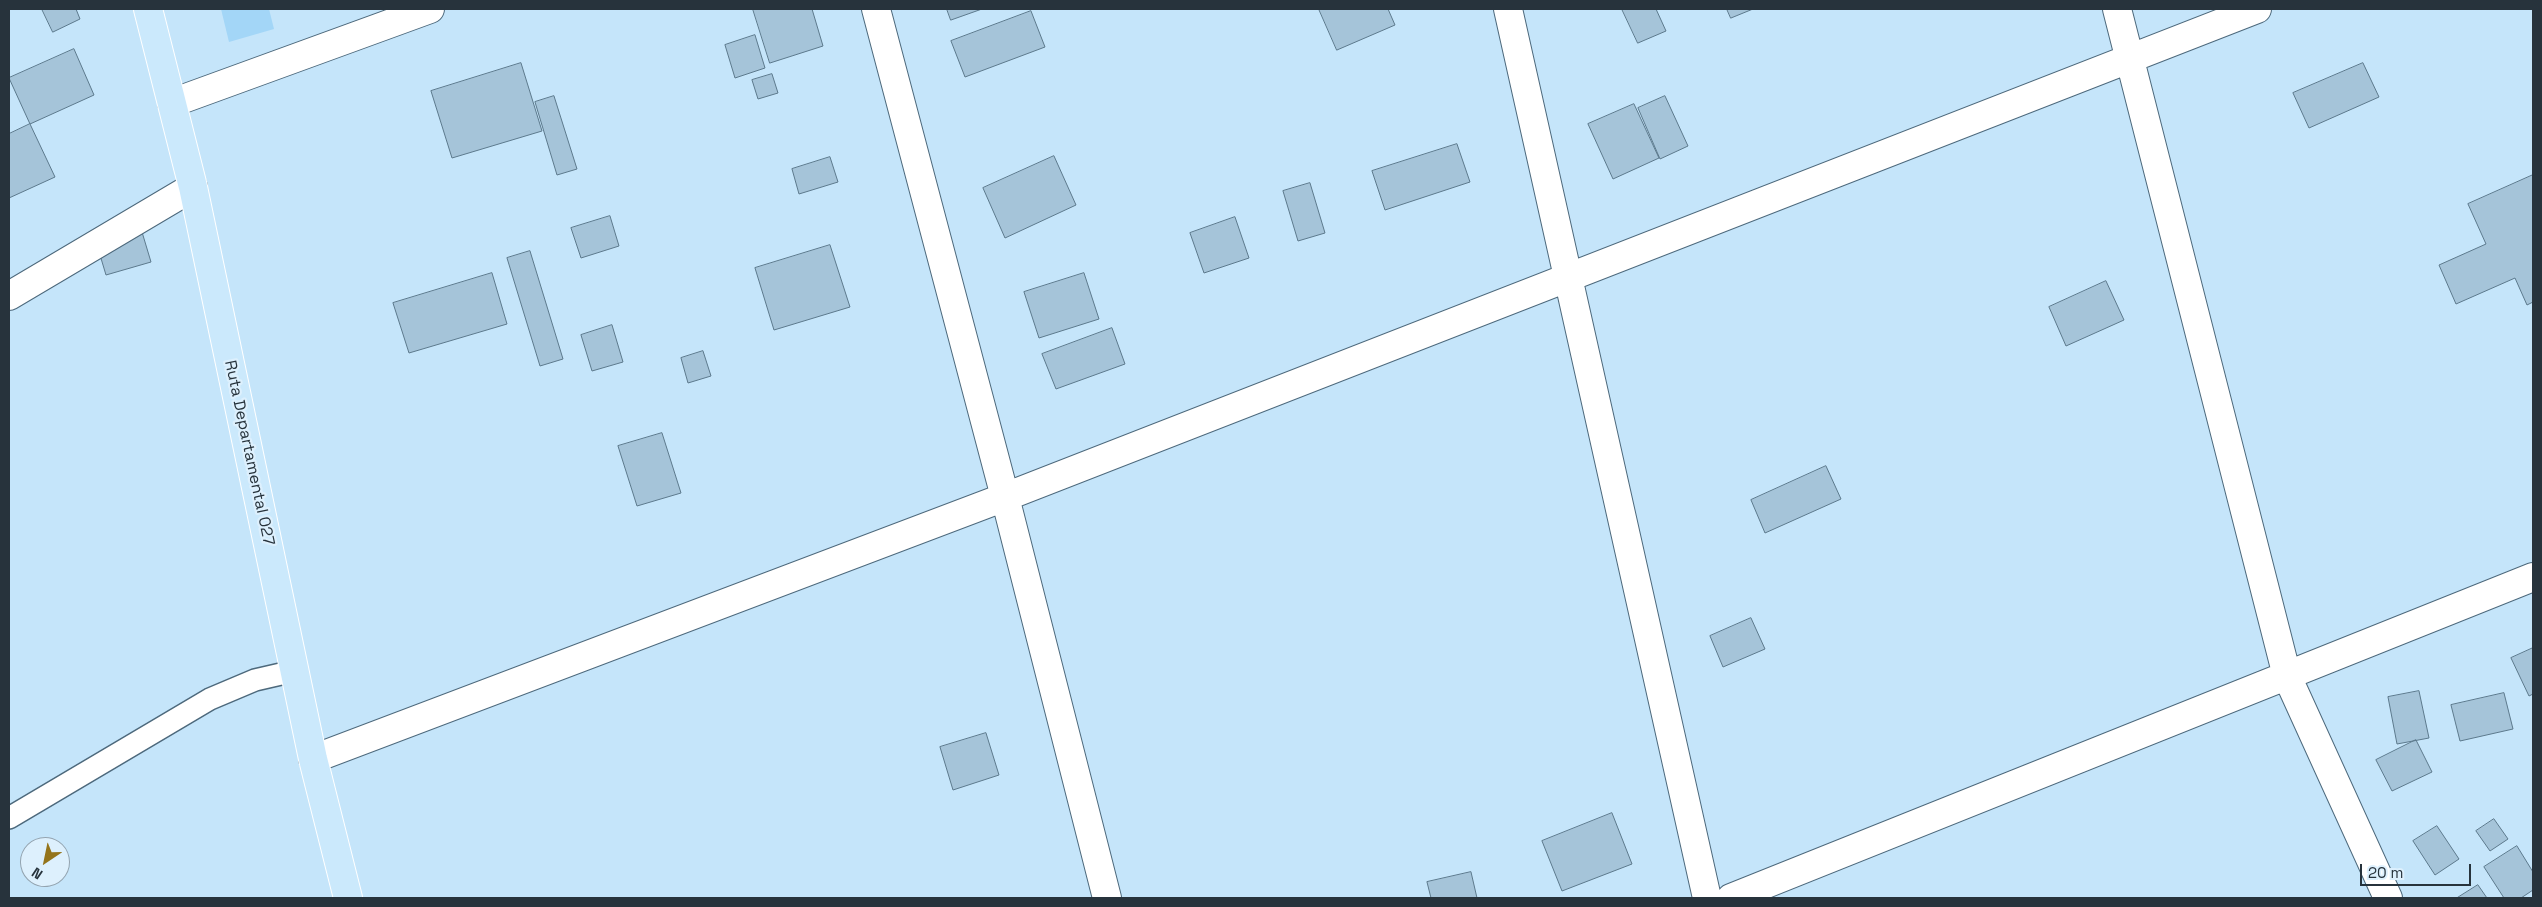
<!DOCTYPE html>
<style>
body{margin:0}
#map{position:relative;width:2542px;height:907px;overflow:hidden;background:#c5e5fa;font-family:"Space Grotesk",sans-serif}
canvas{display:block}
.frame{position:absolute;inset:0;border:10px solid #27333c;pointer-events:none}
.north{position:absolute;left:20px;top:837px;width:50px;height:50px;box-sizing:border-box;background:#ddf0fd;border:1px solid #94a4b0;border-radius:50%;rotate:214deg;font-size:14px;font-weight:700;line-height:20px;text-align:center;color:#27333c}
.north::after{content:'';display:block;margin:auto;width:18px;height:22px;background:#94741b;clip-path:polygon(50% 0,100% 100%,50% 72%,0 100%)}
.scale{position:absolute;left:2360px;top:864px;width:111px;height:22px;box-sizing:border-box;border:2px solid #27333c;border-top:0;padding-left:6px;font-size:15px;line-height:18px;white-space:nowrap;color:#27333c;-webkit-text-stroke:4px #ddf0fd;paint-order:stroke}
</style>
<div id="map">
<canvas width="2542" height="907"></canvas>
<div class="frame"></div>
<div class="north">N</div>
<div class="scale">20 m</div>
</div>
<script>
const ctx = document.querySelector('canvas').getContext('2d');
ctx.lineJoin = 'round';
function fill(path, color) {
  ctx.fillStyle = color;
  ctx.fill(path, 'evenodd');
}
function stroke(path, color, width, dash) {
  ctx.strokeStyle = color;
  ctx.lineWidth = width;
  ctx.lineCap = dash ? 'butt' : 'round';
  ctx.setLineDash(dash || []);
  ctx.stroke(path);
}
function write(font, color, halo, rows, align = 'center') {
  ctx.font = font + ' "Space Grotesk",sans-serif';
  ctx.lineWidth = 4.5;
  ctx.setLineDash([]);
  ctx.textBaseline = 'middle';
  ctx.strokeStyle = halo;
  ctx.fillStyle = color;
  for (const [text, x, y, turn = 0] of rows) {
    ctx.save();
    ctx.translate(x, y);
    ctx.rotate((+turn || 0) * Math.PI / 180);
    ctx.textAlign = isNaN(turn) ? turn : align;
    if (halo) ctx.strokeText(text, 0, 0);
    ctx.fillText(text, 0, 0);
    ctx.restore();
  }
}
const green = new Path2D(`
 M221,9H269L274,29L229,42Z`);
const building = new Path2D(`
 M42,9H76L80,19L53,32Z
 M753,9H812L823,46L770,63Z
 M947,9H982L951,20Z
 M1319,9H1388L1395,25L1337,50Z
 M1622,9H1656L1666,31L1638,43Z
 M1727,9H1753L1731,18Z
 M1031,11L1045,47L965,77L951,41Z
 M755,35L765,68L735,78L725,45Z
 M74,49L94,95L30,124L9,78Z
 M521,63L542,131L452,158L431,91Z
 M2363,63L2379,97L2309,128L2293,93Z
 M772,74L778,93L758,99L752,80Z
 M554,96L577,169L557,175L535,102Z
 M1665,96L1688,146L1660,159L1638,108Z
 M1634,104L1659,158L1613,179L1588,124Z
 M30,124L55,177L9,198V134Z
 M1457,144L1470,182L1385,210L1372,171Z
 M1054,156L1076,205L1005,238L983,188Z
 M830,157L838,182L799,194L792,169Z
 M2533,175V302L2527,305L2515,278L2456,304L2439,265L2486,244L2468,204Z
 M1310,183L1325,233L1298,241L1283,191Z
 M610,216L619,246L581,258L571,228Z
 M1235,217L1249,258L1204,273L1190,233Z
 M142,232L151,262L106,275L97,245Z
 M830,245L850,307L774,330L755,268Z
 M530,251L563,359L540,366L507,258Z
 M492,273L507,324L409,353L393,303Z
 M1084,273L1099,319L1039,338L1024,292Z
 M2106,281L2124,320L2066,346L2049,307Z
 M612,325L623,362L592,371L581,335Z
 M1112,328L1125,364L1056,389L1042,354Z
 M703,351L711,376L688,383L681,358Z
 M662,433L681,493L637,506L618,446Z
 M1826,466L1841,499L1765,533L1751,500Z
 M1751,618L1765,649L1723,667L1710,636Z
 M2533,648V694L2529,696L2511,658Z
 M2419,691L2429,738L2397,744L2388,697Z
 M2504,693L2513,729L2460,741L2451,705Z
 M986,733L999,775L953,790L940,747Z
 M2416,740L2432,772L2392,791L2376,760Z
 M1612,813L1632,864L1562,891L1542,841Z
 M2494,819L2508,839L2490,851L2476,831Z
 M2437,826L2459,859L2435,875L2413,841Z
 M2517,846L2533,872V890L2521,898H2504L2484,867Z
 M1471,872L1477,898H1431L1427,882Z
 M2478,885L2487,898H2457Z`);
const lane = new Path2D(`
 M9,818L210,699L255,680L294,671`);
const street = new Path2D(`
 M876,9L1005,497L1107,898
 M1508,9L1707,898
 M2117,9L2287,676L2388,898
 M172,103L430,9
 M9,296L193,187
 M313,759L1005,497L2257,9
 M1731,898L2533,577`);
const primary = new Path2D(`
 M148,9L193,187L313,759L348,898`);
const streetNames = [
 ["Ruta Departamental 027",249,453,78]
];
fill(green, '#a3d6f7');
fill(building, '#a5c4d9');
stroke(building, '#5c798c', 1);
stroke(lane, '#4d697c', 24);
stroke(street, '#4d697c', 30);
stroke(primary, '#fff', 30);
stroke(lane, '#fff', 21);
stroke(street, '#fff', 28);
stroke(primary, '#cbe9fc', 28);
write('16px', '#27333c', '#ddf0fd', streetNames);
</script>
